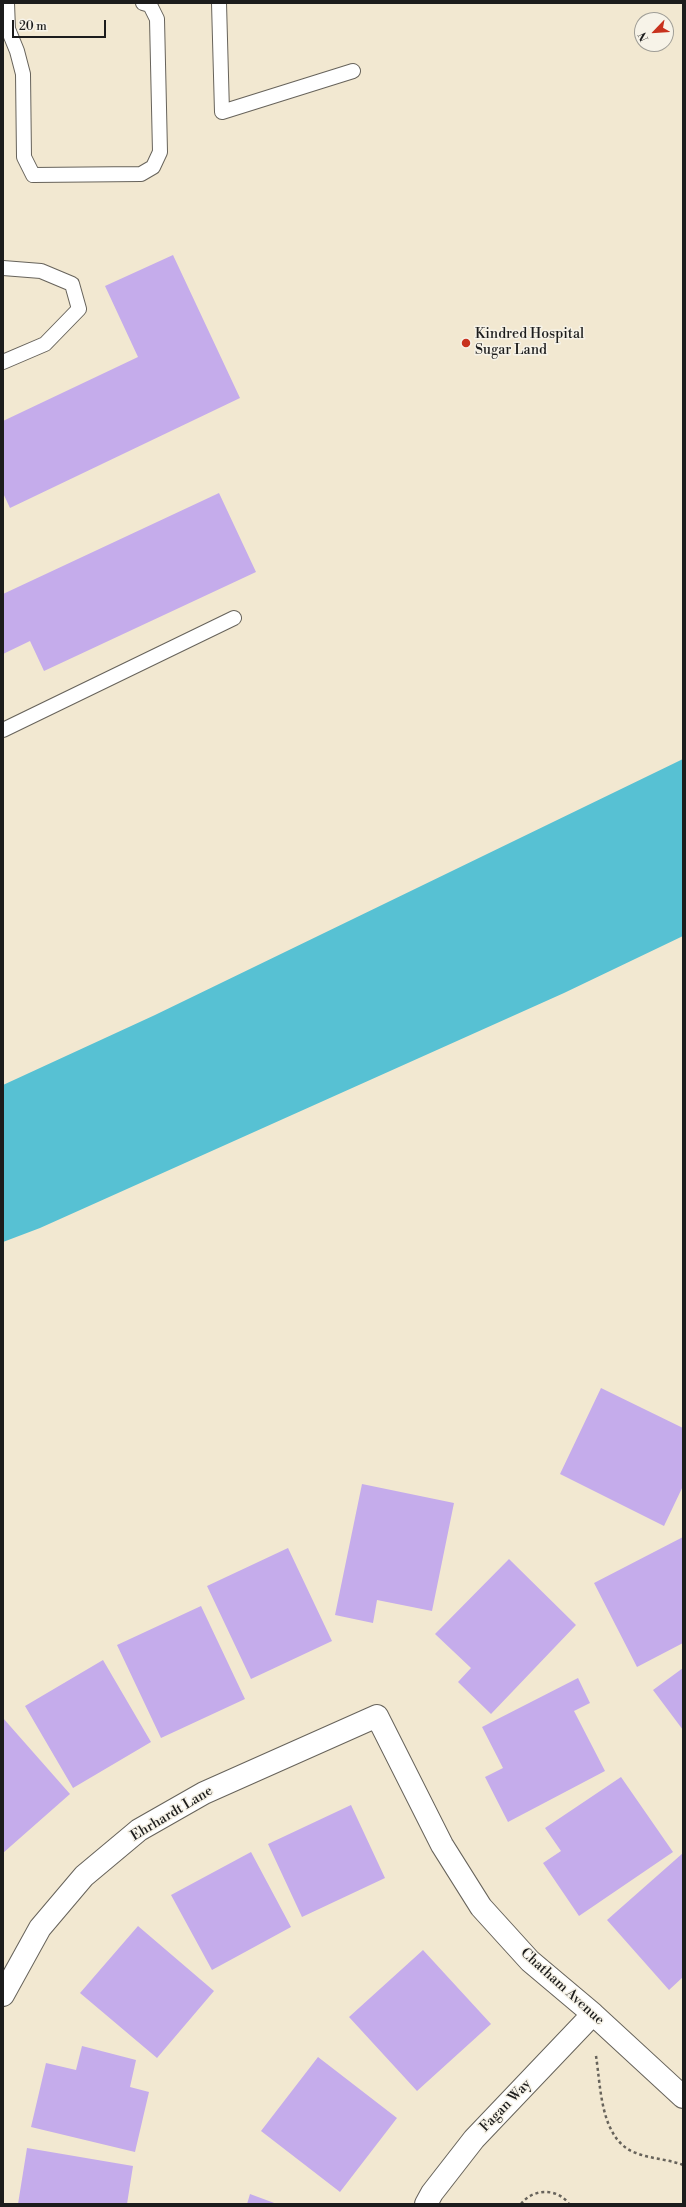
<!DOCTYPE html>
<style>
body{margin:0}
#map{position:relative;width:686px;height:2207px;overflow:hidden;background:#f2e8d1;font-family:"Libre Bodoni",serif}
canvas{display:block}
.frame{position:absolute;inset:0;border:4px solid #1c1c1c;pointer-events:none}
.north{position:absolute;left:634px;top:12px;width:40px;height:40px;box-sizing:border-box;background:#f7f3e8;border:1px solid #9f9d96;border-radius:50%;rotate:245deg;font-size:11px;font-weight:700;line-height:16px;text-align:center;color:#1c1c1c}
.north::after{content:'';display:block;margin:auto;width:14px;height:18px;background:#c8321e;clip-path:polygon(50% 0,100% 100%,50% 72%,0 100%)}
.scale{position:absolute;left:12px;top:20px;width:94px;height:18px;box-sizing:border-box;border:2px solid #1c1c1c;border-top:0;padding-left:5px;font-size:12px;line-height:14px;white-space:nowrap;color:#1c1c1c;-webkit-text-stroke:3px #f7f3e8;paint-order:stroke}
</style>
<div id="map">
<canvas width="686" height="2207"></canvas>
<div class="frame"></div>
<div class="north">N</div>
<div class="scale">20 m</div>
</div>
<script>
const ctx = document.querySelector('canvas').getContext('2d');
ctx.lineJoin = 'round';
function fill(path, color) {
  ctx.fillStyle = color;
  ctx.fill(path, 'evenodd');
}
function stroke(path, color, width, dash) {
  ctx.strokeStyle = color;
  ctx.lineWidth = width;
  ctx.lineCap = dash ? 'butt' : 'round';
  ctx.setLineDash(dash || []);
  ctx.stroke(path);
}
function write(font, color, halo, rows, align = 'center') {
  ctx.font = font + ' "Libre Bodoni",serif';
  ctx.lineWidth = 3;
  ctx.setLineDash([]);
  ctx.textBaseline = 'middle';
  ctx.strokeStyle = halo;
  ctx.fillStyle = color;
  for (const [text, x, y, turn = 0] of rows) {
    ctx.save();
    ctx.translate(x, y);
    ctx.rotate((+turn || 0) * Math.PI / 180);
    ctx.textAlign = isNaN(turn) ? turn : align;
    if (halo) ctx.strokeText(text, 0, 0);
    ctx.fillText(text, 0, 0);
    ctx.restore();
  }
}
const water = new Path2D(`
 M683,759V936L564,993L40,1228L3,1242V1085L155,1015Z`);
const building = new Path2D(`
 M173,255L240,398L10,508L3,493V421L138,357L105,286Z
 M219,493L256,572L44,671L30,641L3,654V594Z
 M601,1388L683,1428V1486L664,1526L560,1474Z
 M362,1484L454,1503L432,1611L377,1600L373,1623L335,1615Z
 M683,1537V1643L637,1667L594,1583Z
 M288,1548L332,1641L251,1679L207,1586Z
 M509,1559L576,1625L491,1714L458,1682L471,1668L435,1634Z
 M201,1606L245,1699L161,1738L117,1645Z
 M103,1660L151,1742L73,1788L25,1706Z
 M683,1668V1730L653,1690Z
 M578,1678L590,1703L574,1711L605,1771L508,1822L485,1777L503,1768L482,1727Z
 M3,1718L70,1794L3,1853Z
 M621,1777L673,1852L579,1916L543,1863L561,1851L545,1828Z
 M351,1805L385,1878L302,1917L268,1844Z
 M251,1852L291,1927L212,1970L171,1895Z
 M683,1853V1977L669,1990L607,1920Z
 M138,1926L214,1991L157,2058L80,1993Z
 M423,1950L491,2024L417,2091L349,2017Z
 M82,2046L136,2060L130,2087L149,2092L135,2152L31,2127L46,2063L76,2070Z
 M318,2057L397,2118L340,2192L261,2131Z
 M27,2148L133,2166L127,2204H18Z
 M250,2194L277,2204H247Z`);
const path = new Path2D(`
 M596,2056C601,2087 600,2140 636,2153C651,2159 668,2159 683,2165
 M521,2204C533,2188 558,2188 569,2204`);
const lane = new Path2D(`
 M219,3L222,112L353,71
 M8,29L17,51L23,74L24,157L33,175L141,174L153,167L160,152L157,19L150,5L143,3
 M3,30L8,29L7,3
 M3,268L41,271L72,284L79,309L45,344L3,362
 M3,730L234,618`);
const street = new Path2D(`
 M3,1995L40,1928L84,1876L139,1830L204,1793L377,1716L442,1845L481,1907L530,1961L593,2014L683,2097
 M426,2204L432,2193L474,2139L593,2014`);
const markers = [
 [466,343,5,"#c8321e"]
];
const poiNames = [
 ["Kindred Hospital",475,335],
 ["Sugar Land",475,351]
];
const streetNames = [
 ["Ehrhardt Lane",172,1814,-31],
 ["Chatham Avenue",562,1987,42],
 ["Fagan Way",506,2106,-46]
];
fill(water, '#57c1d3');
fill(building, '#c5aceb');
stroke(lane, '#67635b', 16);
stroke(street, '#67635b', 24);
stroke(path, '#67635b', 2.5, [3, 3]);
stroke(lane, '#fff', 14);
stroke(street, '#fff', 22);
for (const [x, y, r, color] of markers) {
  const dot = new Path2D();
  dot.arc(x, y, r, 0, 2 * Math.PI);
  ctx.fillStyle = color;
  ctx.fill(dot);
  stroke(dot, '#f7f3e8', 1.5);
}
write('14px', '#1c1c1c', '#f7f3e8', poiNames, 'left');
write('14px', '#1c1c1c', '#f7f3e8', streetNames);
</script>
